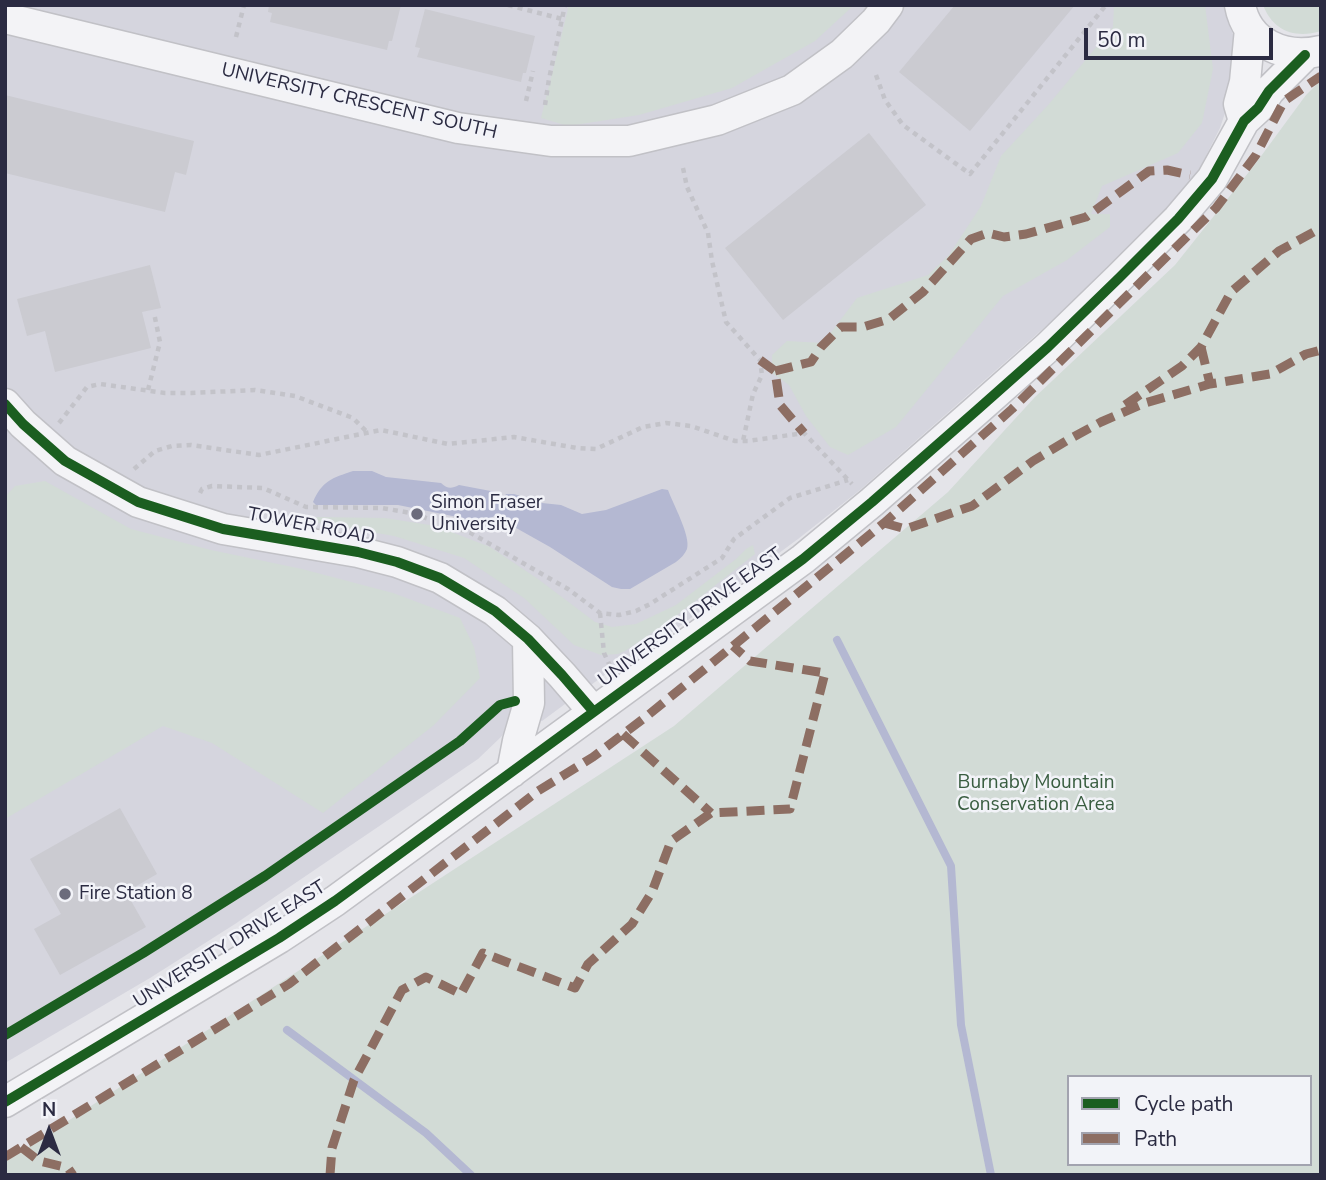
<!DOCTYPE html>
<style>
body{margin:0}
#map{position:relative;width:1326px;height:1180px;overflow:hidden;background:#e4e4e9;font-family:"Nunito Sans",sans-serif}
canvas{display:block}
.frame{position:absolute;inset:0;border:7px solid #2b2b42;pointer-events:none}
.legend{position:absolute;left:1067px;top:1075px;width:245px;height:91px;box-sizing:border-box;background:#f2f3f8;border:2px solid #a2a3af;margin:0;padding:9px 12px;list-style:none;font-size:21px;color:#2b2b42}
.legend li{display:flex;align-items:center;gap:14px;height:35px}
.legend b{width:35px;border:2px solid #a2a3af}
.north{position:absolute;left:14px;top:1096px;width:70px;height:70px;-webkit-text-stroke:5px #f2f3f8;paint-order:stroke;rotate:0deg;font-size:19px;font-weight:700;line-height:28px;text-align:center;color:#2b2b42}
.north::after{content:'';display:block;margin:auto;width:24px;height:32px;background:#2b2b42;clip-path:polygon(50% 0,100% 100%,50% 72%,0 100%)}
.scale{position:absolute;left:1084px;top:28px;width:189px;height:32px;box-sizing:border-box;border:4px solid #2b2b42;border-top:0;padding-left:9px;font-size:21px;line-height:24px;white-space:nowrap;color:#2b2b42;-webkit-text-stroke:5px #f2f3f8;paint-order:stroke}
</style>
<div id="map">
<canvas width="1326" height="1180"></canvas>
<div class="frame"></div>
<ul class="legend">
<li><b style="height:9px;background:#1b5e20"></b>Cycle path</li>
<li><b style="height:9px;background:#8d6e63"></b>Path</li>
</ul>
<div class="north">N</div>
<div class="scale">50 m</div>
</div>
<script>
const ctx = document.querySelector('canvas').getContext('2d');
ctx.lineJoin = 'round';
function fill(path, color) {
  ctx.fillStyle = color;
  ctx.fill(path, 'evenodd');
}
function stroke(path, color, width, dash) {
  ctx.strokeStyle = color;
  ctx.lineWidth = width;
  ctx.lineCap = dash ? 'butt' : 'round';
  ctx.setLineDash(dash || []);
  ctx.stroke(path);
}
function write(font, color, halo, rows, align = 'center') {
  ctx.font = font + ' "Nunito Sans",sans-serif';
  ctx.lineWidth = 5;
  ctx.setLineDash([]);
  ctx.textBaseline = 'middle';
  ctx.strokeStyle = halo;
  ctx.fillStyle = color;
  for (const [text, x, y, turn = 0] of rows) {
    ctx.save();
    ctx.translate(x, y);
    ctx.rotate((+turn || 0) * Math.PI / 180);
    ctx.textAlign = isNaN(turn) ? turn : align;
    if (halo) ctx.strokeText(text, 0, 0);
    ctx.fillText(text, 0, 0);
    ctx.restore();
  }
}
const built = new Path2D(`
 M5,5H1223L1234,37L1237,58L1233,89L1220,128L1200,168L1181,193L1070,305L860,490L798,539L642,654L625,666L614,668L542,721L514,719L501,737L478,759L235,924L150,978L5,1063Z`);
const green = new Path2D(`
 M569,5H854L815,41L732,88L639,115L568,126L541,118Z
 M1114,5H1205L1213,69L1202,123L1178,153L1102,186L1091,214H1110V227L1067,260L1003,296L896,427L848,455L830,447L806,416L789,385L772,373V355L787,341L823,343L857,298L928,275L949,255L981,206L1001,156L1049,104L1113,27Z
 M1263,5H1321V31C1295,39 1273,31 1263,5Z
 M1321,80V1175H5V1162L674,726L948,492L1035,397L1175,265L1256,163L1306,95ZM1069,1077H1310V1164H1069Z
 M45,481L131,529L211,550L302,569L393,593L460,618L474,647L480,678L434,725L323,813L212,743L163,726L5,819V497L15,486Z
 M317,517L385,518L436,526L490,547L538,579L595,622L612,627L636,624L676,605L736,559L746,549L753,545L755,554L671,620L625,651L618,654L601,655L574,645L524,598L464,558L394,536L314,522L311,519Z`);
const water = new Path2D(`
 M353,471H372L386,477L441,483C448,489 451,489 459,485L496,492L497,504H500L506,494H514L542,503L561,505L582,514L606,510L662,489L668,490C673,504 691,536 687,549C685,554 681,558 676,562L630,589H621L612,587L550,547L509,524L500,522L498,515L494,516L488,521H477L398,505H316L313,502C322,481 332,478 353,471Z`);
const stream = new Path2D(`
 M837,640L951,866L961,1025L991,1175
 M287,1030L426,1133L471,1175`);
const building = new Path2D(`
 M269,5H401L392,41H389L387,50L270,22L272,13L268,12Z
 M955,5H1075L970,131L899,72Z
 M425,9L535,36L526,73H523L521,82L417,57L420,48L415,47Z
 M5,95L194,141L186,175L175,172L165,212L5,173Z
 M869,133L926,205L783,320L725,248Z
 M150,265L161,308L142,312L151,348L55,372L45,331L27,336L17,299Z
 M120,808L157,874L126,892L146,927L60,975L34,929L61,914L30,859Z`);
const path = new Path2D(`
 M508,5L562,19
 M236,37L244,5
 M876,75L885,100L903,125L970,174L1106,5
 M526,101L533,71
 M545,105L549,79L565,5
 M683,168L687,187L708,233L712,261L726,322L760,360L762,375L753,394L743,441
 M148,390L160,342L154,313
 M59,423L87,387L100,384L165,393H191L255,390L295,396L353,418L367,432
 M134,469L155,451L172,446L191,445L259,455L381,430L448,444L514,437L577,448L596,449L643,427L666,423L691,426L735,441H748L804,433L852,484
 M200,493L202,489L212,486L263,488L306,507L382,508L411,513L471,533L568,589L600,613L619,615L636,611L650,604L722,558L734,539L790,498L848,480
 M600,613L604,653L610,666`);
const minor = new Path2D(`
 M1240,5C1247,44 1285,59 1320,51
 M5,18L458,128L551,141H629L717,120L792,90L842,54L876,21L888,5
 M1244,121L1239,104L1245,82L1250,29
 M5,404L23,424L65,461L138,502L223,529L358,552L397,562L440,578L495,611L528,639L562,675L593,711
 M512,772L518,741L529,703L528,639
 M5,1102L279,938L335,901L803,559L872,502L977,410L1048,347L1119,278L1178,219L1212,179L1244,121L1258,108L1269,91L1305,55`);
const quiet = new Path2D(`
 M1201,347L1210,384
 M760,360L775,371L780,405L804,433
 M775,371L811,362L821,347L841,327H863L889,319L923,292L971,239L988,233L1004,237L1026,234L1086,217L1149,171L1167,170L1190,175
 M1125,405L1182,366L1201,347L1231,292L1279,251L1321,228
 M884,523L906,529L972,506L1033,461L1066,441L1101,422L1145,403L1210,384L1270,374L1306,354L1321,350
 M623,734L711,813
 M21,1147L39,1161L68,1168L73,1175
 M5,1157L289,984L538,791L593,757L647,716L884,523L1012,409L1216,208L1256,155L1284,101L1321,76
 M330,1175L332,1148L354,1080L402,990L426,977L461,994L483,953L575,988L588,964L632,924L652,892L671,841L711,813L790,809L825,673L750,661L733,646`);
const cycleway = new Path2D(`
 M5,404L23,424L65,461L138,502L223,529L358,552L397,562L440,578L495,611L528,639L562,675L593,711
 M5,1035L143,953L265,876L460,741L500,705L515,701
 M5,1102L279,938L335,901L803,559L872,502L977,410L1048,347L1119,278L1178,219L1212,179L1244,121L1258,108L1269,91L1305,55`);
const markers = [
 [417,514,7,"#6c6c7c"],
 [65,894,7,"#6c6c7c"]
];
const streetNames = [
 ["UNIVERSITY CRESCENT SOUTH",359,102,13],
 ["TOWER ROAD",311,527,11],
 ["UNIVERSITY DRIVE EAST",691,618,-36],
 ["UNIVERSITY DRIVE EAST",230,945,-32]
];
const poiNames = [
 ["Simon Fraser",431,503],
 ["University",431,525],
 ["Fire Station 8",79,894]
];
const parkNames = [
 ["Burnaby Mountain",1036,783],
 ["Conservation Area",1036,805]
];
fill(built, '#d5d5de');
fill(green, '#d2dbd6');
fill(water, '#b4b8d2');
stroke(stream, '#b4b8d2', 8);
fill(building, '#cbcbd1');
stroke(minor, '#c1c1c6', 33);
stroke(path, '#c3c3c9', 4.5, [5, 5]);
stroke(minor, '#f3f3f6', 30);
stroke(quiet, '#8d6e63', 9, [18, 9]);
stroke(cycleway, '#1b5e20', 10);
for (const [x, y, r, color] of markers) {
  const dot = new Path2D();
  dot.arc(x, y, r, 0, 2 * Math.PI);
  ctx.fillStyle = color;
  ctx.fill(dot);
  stroke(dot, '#f2f3f8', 2.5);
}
write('19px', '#2b2b42', '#f2f3f8', streetNames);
write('19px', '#2b2b42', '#f2f3f8', poiNames, 'left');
write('19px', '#395d40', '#f2f3f8', parkNames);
</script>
